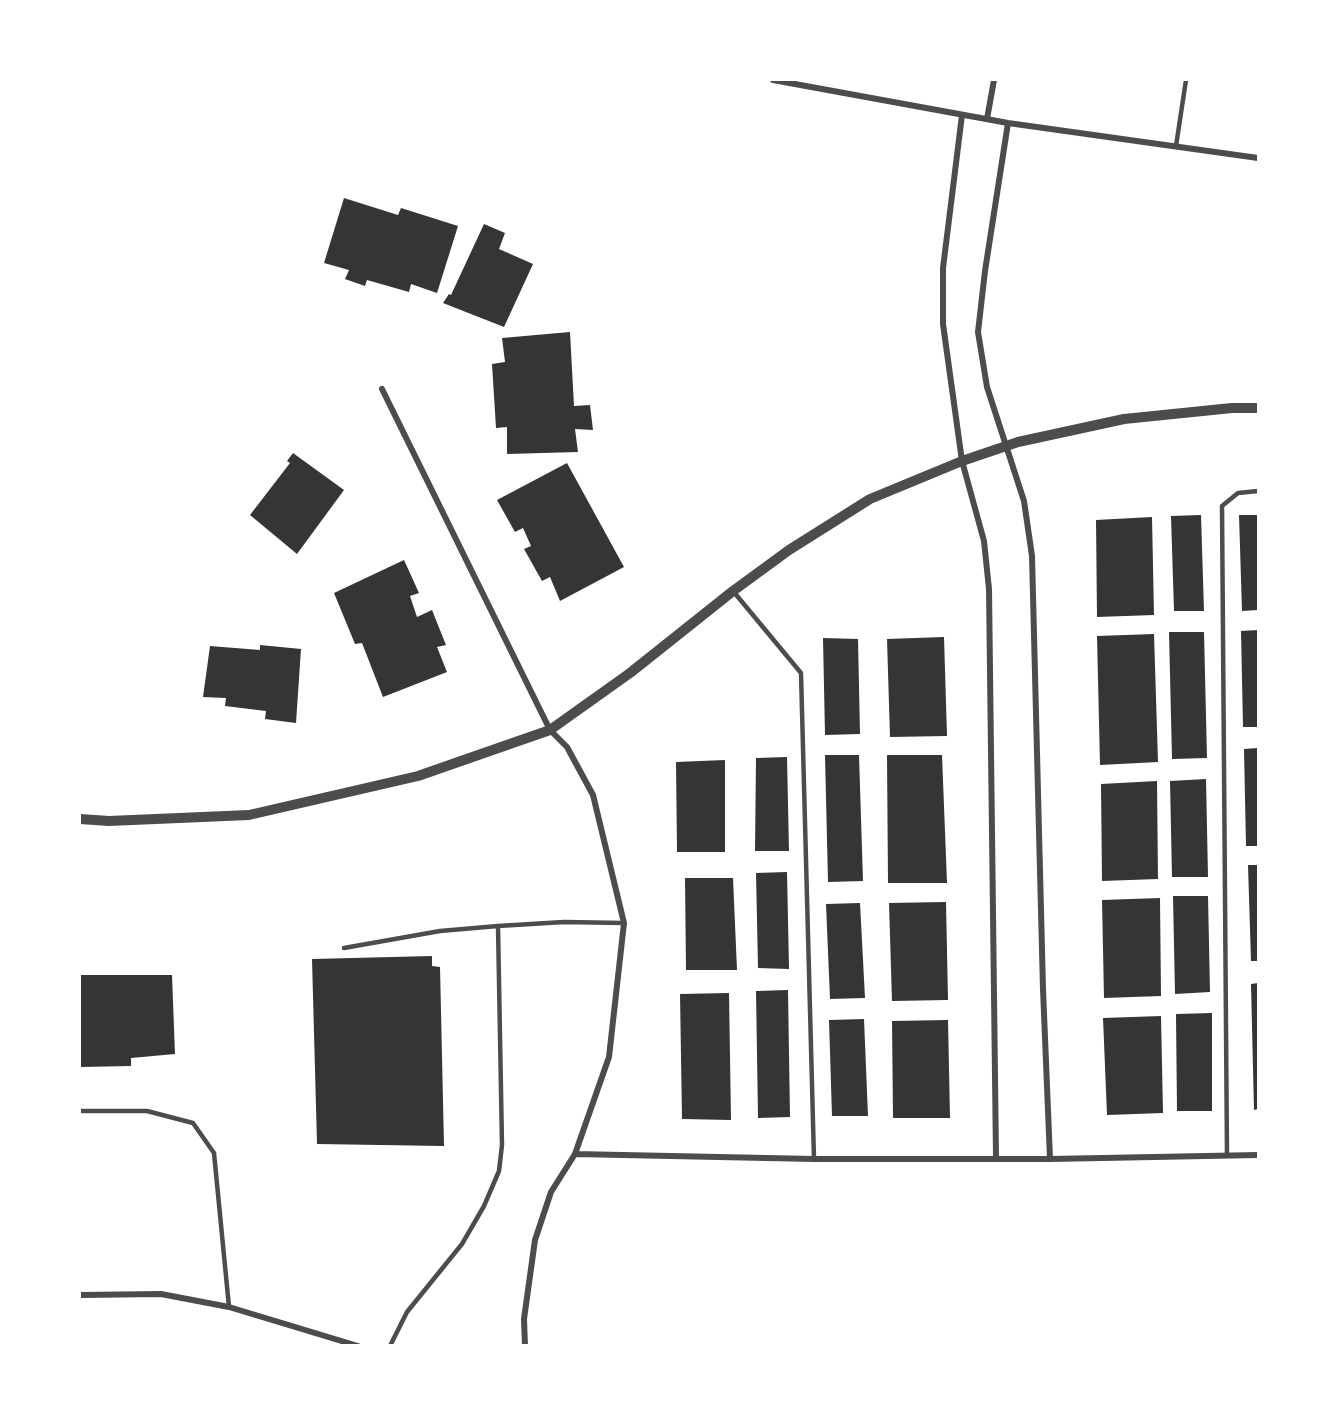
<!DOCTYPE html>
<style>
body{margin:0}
#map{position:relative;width:1338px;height:1425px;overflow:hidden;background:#fff;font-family:Arial,sans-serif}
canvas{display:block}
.frame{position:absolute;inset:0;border:81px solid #fff;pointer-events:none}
</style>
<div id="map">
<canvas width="1338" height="1425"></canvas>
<div class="frame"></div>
</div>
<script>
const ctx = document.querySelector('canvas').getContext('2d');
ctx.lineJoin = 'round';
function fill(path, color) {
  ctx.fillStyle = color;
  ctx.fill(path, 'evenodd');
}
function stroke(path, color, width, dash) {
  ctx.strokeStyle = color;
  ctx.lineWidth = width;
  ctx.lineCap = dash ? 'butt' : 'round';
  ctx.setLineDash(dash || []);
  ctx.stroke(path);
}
const building = new Path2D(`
 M344,198L398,215L401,208L458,226L437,293L411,284L409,292L367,280L365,286L345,279L349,270L324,263Z
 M484,224L505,233L499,249L533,264L504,327L443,303L449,294L451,295Z
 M570,332L574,406L590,405L593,430L575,429L578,452L507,454V427L496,428L492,364L505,362L502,338Z
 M293,453L344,490L297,554L250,515L290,463L287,461Z
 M567,463L624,567L560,601L550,577L542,581L524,549L531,546L523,528L515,532L497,500Z
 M1201,515L1204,611H1174L1171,516Z
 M1239,515H1258V610L1242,611Z
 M1152,517L1154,615L1097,617L1096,520Z
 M404,560L419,593L410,596L417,617L432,610L446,645L437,647L447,672L383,697L362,643L355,644L334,593Z
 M1258,630V727H1243L1241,631Z
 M1169,632H1204L1207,758L1172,759Z
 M1154,634L1158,762L1100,765L1097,636Z
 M944,637L947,736L890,737L887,639Z
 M823,638L858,639L860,734L825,735Z
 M260,645L301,649L296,723L265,719L266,711L225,706L226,698L203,697L210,646L260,650Z
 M1258,748V846H1246L1244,749Z
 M825,755H859L863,881L828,882Z
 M887,755H942L947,883H888Z
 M787,757L789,851H755L756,758Z
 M725,760V852H677L676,762Z
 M1206,779L1208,877H1172L1170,781Z
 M1157,781L1158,879L1102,881L1101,784Z
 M1248,865H1258V961H1251Z
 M787,872L789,969L758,968L756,873Z
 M685,878H733L737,970H686Z
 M1173,896H1208L1210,992L1175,994Z
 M1160,898L1161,996L1104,998L1102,900Z
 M946,902L948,1000L892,1001L889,903Z
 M860,903L865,998L830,999L826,904Z
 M432,956V966L440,967L444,1146L317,1144L312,959Z
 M80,975H172L175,1054L131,1058V1066L80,1067Z
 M1258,983V1109L1254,1110L1251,984Z
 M788,990L790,1117L758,1118L756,991Z
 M729,993L731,1120L682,1119L680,994Z
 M1212,1013V1111H1177L1176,1014Z
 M1161,1016L1163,1113L1107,1115L1103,1018Z
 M864,1019L868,1116H832L829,1020Z
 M948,1020L950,1118H893L892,1021Z`);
const service = new Path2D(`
 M1176,146L1186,80
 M733,591L801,673L814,1159
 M344,948L440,931L498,926
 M80,1111H147L193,1123L214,1153L229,1307
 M1227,1155L1222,506L1238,493L1258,491
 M390,1346L407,1312L462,1244L484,1206L499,1171L502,1145L498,926L564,922L624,923`);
const minor = new Path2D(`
 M773,80L1008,123L1258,158
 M962,115L943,268V324L962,461L984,541L989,589L996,1157
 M987,119L994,80
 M1008,123L985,271L978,332L987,387L1024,501L1032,556L1043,989L1050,1159
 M382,389L550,730L567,747L593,795L624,923L609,1057L575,1154L551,1192L535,1240L524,1319L525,1346
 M575,1154L814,1159H1050L1258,1155
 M80,1295L161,1294L229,1307L358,1346`);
const tertiary = new Path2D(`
 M80,819L109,821L249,815L418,776L550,730L630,673L733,591L789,550L870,499L962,461L1018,442L1124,419L1232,408H1258`);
fill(building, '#353535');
stroke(service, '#4c4c4c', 4.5);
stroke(minor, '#4c4c4c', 6);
stroke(tertiary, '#4c4c4c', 10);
</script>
